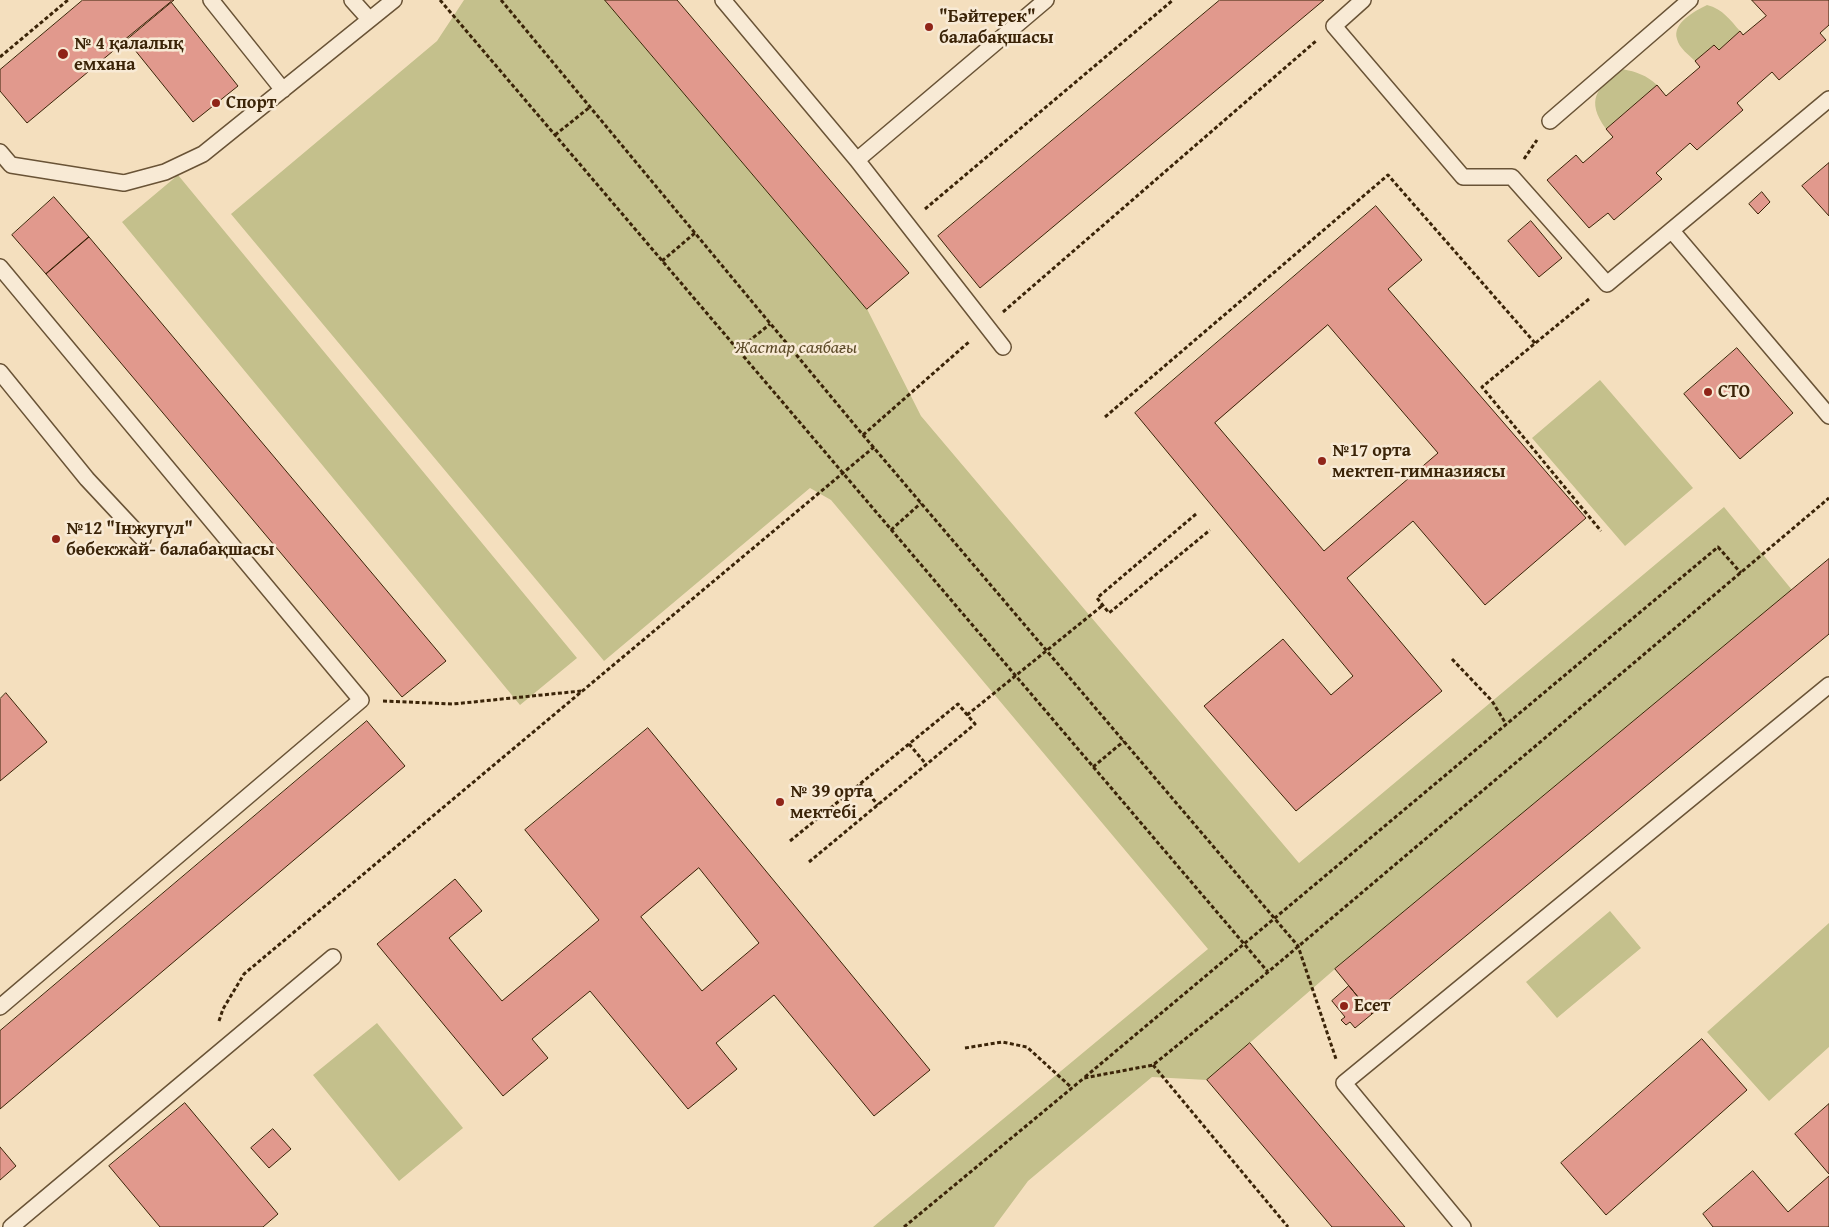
<!DOCTYPE html>
<meta charset="utf-8">
<style>
body{margin:0}
canvas{display:block;background:#f4dfbe}
</style>
<canvas width="1829" height="1227"></canvas>
<script>
const ctx = document.querySelector('canvas').getContext('2d');
ctx.lineJoin = 'round';
function fill(path, color) {
  ctx.fillStyle = color;
  ctx.fill(path, 'evenodd');
}
function stroke(path, color, width, dash) {
  ctx.strokeStyle = color;
  ctx.lineWidth = width;
  ctx.lineCap = dash ? 'butt' : 'round';
  ctx.setLineDash(dash || []);
  ctx.stroke(path);
}
function write(font, color, halo, rows, align = 'center') {
  ctx.font = font + ' "Gentium Book Plus",serif';
  ctx.lineWidth = 5;
  ctx.setLineDash([]);
  ctx.textBaseline = 'middle';
  ctx.strokeStyle = halo;
  ctx.fillStyle = color;
  for (const [text, x, y, turn = 0] of rows) {
    ctx.save();
    ctx.translate(x, y);
    ctx.rotate((+turn || 0) * Math.PI / 180);
    ctx.textAlign = isNaN(turn) ? turn : align;
    if (halo) ctx.strokeText(text, 0, 0);
    ctx.fillText(text, 0, 0);
    ctx.restore();
  }
}
const green = new Path2D(`
 M464,0H605L867,309L921,416L1299,863L1724,507L1792,590L1335,969L1207,1080L1152,1077L1028,1181L994,1227H873L1208,949L831,500L810,488L604,661L231,214L437,41Z
 M1707,5C1723,9 1730,20 1740,31L1719,50L1714,45L1695,61C1689,55 1679,48 1677,39C1672,23 1695,11 1707,5Z
 M1622,69C1637,72 1646,75 1657,85L1606,129C1585,100 1597,87 1622,69Z
 M178,175L577,658L520,705L122,222Z
 M1600,380L1693,488L1625,546L1532,438Z
 M1610,911L1641,948L1557,1018L1526,982Z
 M1829,923V1047L1769,1101L1707,1032Z
 M377,1023L463,1128L399,1181L313,1075Z`);
const building = new Path2D(`
 M83,0H174L27,123L0,91V70Z
 M605,0H677L909,273L867,309Z
 M1220,0H1324L980,288L938,236Z
 M1752,0H1829V25L1820,33L1826,40L1779,80L1772,72L1737,103L1743,110L1697,150L1690,143L1656,173L1662,179L1614,220L1608,213L1589,228L1547,180L1576,155L1583,163L1613,137L1606,129L1657,85L1666,96L1700,67L1695,61L1714,45L1719,50L1740,31L1743,35L1766,16Z
 M171,2L238,86L193,122L126,39Z
 M1829,163V216L1802,186Z
 M1762,192L1770,202L1758,214L1749,204Z
 M54,197L89,237L46,274L12,235Z
 M1376,206L1422,260L1388,289L1586,518L1485,605L1413,521L1347,578L1442,691L1296,811L1204,706L1283,639L1331,695L1353,676L1135,413ZM1328,325L1438,453L1324,551L1215,423Z
 M1531,221L1562,258L1539,277L1508,241Z
 M89,237L446,661L402,697L46,274Z
 M1737,348L1793,413L1740,459L1684,394Z
 M1829,559V634L1372,1014L1335,969Z
 M6,693L47,742L0,781V699Z
 M367,721L405,766L0,1109V1031Z
 M648,728L930,1070L874,1116L774,995L716,1043L737,1069L688,1109L590,991L532,1039L548,1058L503,1096L377,944L455,879L482,911L449,938L502,1001L599,920L525,830ZM699,868L759,943L702,991L641,917Z
 M1349,986L1372,1014L1355,1028L1350,1022L1346,1025L1341,1020L1345,1017L1332,1001Z
 M1702,1039L1747,1090L1606,1215L1561,1163Z
 M1250,1043L1325,1132L1405,1227H1332L1207,1080Z
 M185,1103L278,1214L263,1227H160L109,1166Z
 M1829,1104V1174L1795,1134Z
 M273,1129L291,1149L269,1168L251,1148Z
 M0,1147L16,1166L0,1180Z
 M1753,1171L1788,1212L1829,1176V1227H1713L1703,1214Z`);
const path = new Path2D(`
 M440,0L1268,972
 M501,0L863,435L1298,946L1336,1059
 M0,57L68,0
 M555,135L590,107
 M1524,159L1537,140
 M925,209L1173,0
 M662,261L695,233
 M1589,299L1482,387L1601,531
 M1003,312L1316,41
 M738,350L770,324
 M1105,417L1388,175L1535,343
 M863,435L970,341
 M1196,514L1097,598L1109,613L1210,530
 M891,530L921,503
 M1452,659L1492,701L1506,724
 M383,701L453,704L581,691
 M967,715L1103,605
 M909,744L926,764
 M1093,767L1124,741
 M860,784L878,805
 M790,841L958,704L975,724L809,862
 M219,1021L223,1009L244,974L874,447
 M965,1048L1002,1042L1027,1047L1072,1088
 M1153,1065L1288,1227
 M1085,1077L1718,547L1741,573
 M904,1227L1084,1078L1153,1065L1268,972L1829,498`);
const lane = new Path2D(`
 M211,0L283,90
 M352,0L369,19
 M723,0L857,160L1003,347
 M1363,0L1334,26L1463,177H1512L1607,284L1829,99
 M1550,121L1690,0
 M0,152L11,165L124,183L165,172L203,154L394,0
 M857,160L1046,0
 M1672,231L1829,416
 M0,267L361,700L0,1007
 M0,372L87,479L143,539
 M11,1227L333,957
 M1463,1227L1344,1083L1829,685`);
const markers = [
 [929,27,5,"#8f2418"],
 [63,54,6,"#8f2418"],
 [216,103,5,"#8f2418"],
 [1708,392,5,"#8f2418"],
 [1322,461,5,"#8f2418"],
 [56,539,5,"#8f2418"],
 [780,802,5,"#8f2418"],
 [1344,1006,5,"#8f2418"]
];
const poiNames = [
 ["\"Бәйтерек\"",939,17],
 ["балабақшасы",939,38],
 ["№ 4 қалалық",74,44],
 ["емхана",74,65],
 ["Спорт",226,103],
 ["СТО",1718,392],
 ["№17 орта",1332,451],
 ["мектеп-гимназиясы",1332,472],
 ["№12 \"Інжугүл\"",66,529],
 ["бөбекжай- балабақшасы",66,550],
 ["№ 39 орта",790,792],
 ["мектебі",790,813],
 ["Есет",1354,1006]
];
const parkNames = [
 ["Жастар саябағы",796,348]
];
fill(green, '#c4c08c');
fill(building, '#e1998d');
stroke(building, '#3b2408', 1);
stroke(lane, '#695336', 18);
stroke(path, '#3b2408', 3, [4, 2.5]);
stroke(lane, '#f8ead5', 15);
for (const [x, y, r, color] of markers) {
  const dot = new Path2D();
  dot.arc(x, y, r, 0, 2 * Math.PI);
  ctx.fillStyle = color;
  ctx.fill(dot);
  stroke(dot, '#f8ead5', 2);
}
write('bold 18px', '#3b2408', '#f8ead5', poiNames, 'left');
write('italic 18px', '#5d4b29', '#f8ead5', parkNames);
</script>
